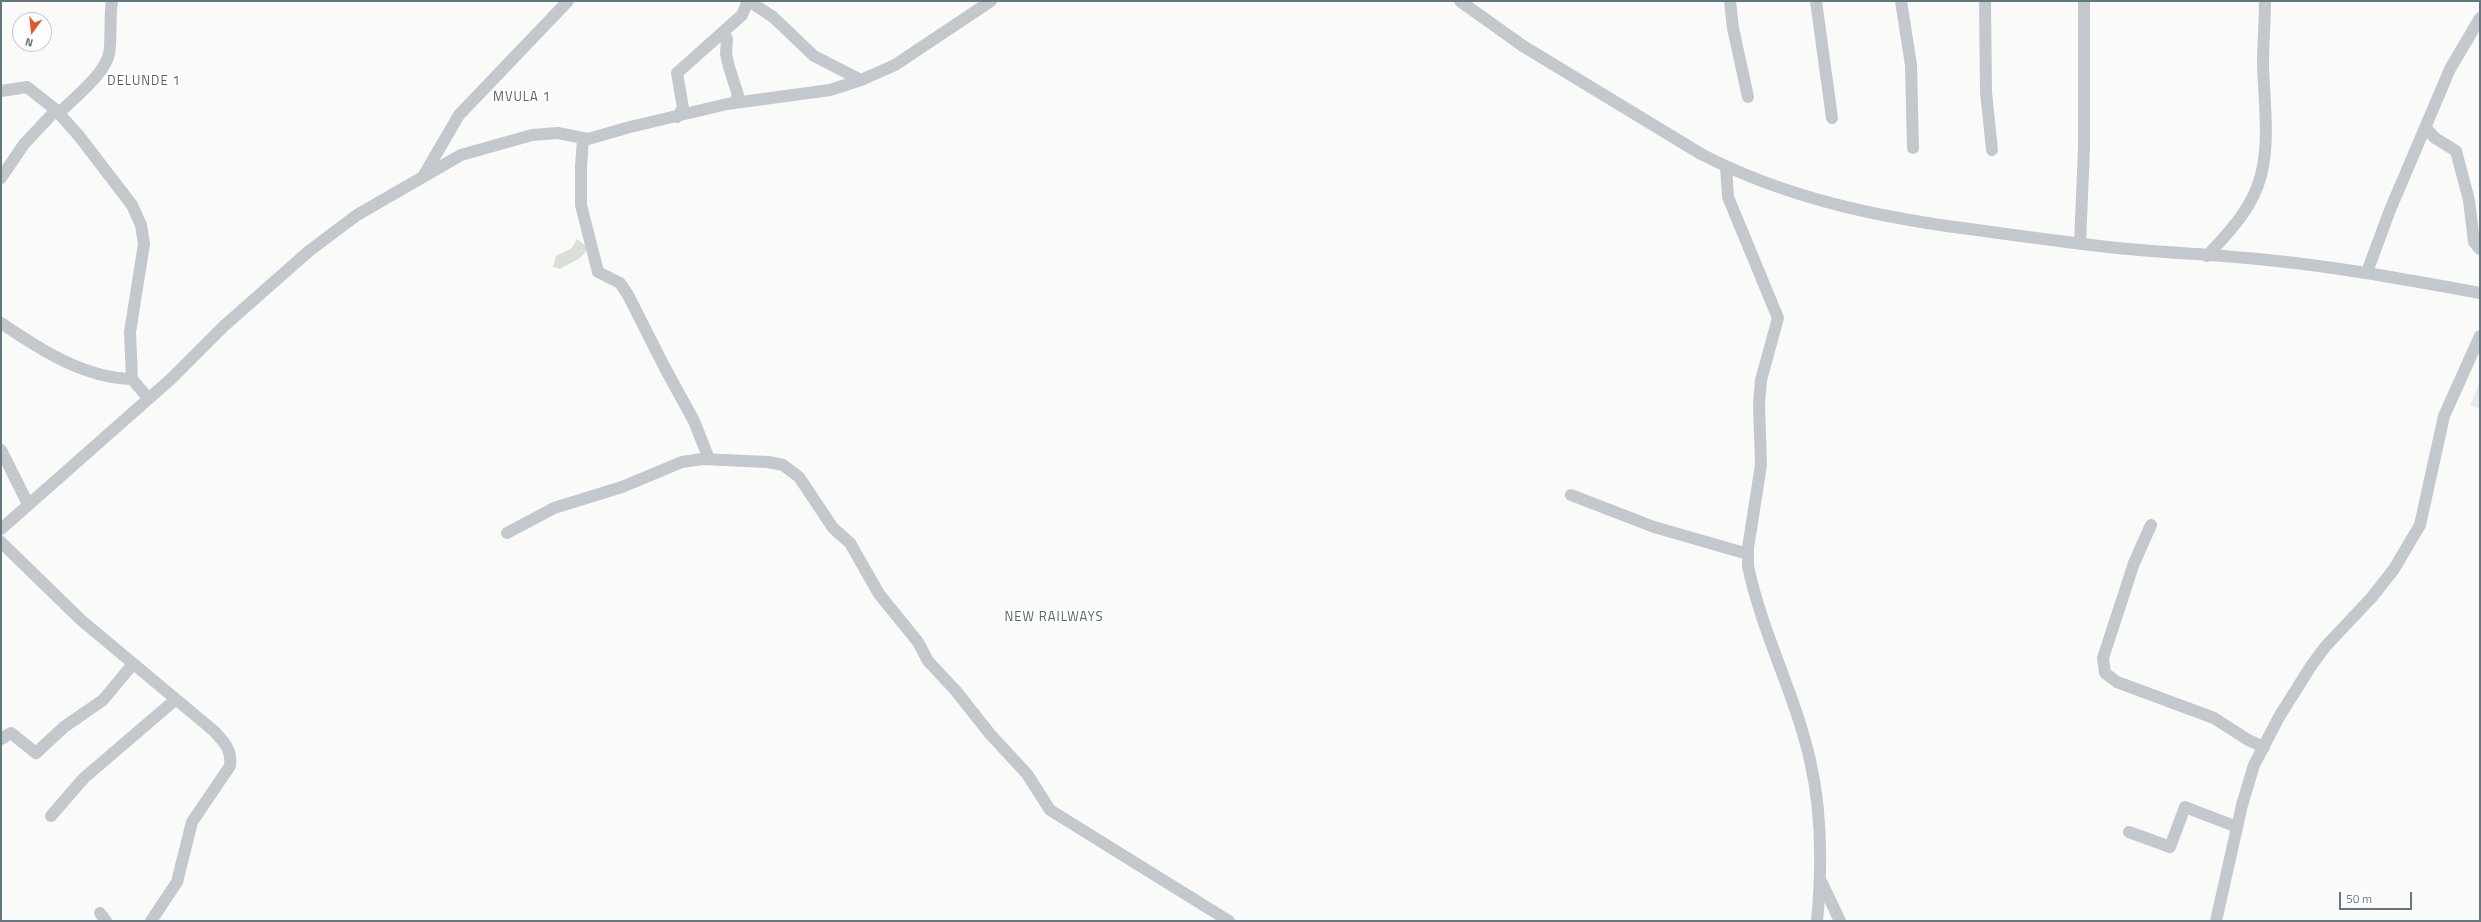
<!DOCTYPE html>
<style>
body{margin:0}
#map{position:relative;width:2481px;height:922px;overflow:hidden;background:#fafaf8;font-family:"Titillium Web",sans-serif}
canvas{display:block}
.frame{position:absolute;inset:0;border:2px solid #657683;pointer-events:none}
.north{position:absolute;left:12px;top:12px;width:40px;height:40px;box-sizing:border-box;background:#fff;border:1px solid #c1c8cd;border-radius:50%;rotate:195deg;font-size:11px;font-weight:700;line-height:16px;text-align:center;color:#657683}
.north::after{content:'';display:block;margin:auto;width:14px;height:18px;background:#e4572e;clip-path:polygon(50% 0,100% 100%,50% 72%,0 100%)}
.scale{position:absolute;left:2339px;top:892px;width:73px;height:18px;box-sizing:border-box;border:2px solid #657683;border-top:0;padding-left:5px;font-size:12px;line-height:14px;white-space:nowrap;color:#657683;-webkit-text-stroke:3px #fff;paint-order:stroke}
</style>
<div id="map">
<canvas width="2481" height="922"></canvas>
<div class="frame"></div>
<div class="north">N</div>
<div class="scale">50 m</div>
</div>
<script>
const ctx = document.querySelector('canvas').getContext('2d');
ctx.lineJoin = 'round';
function fill(path, color) {
  ctx.fillStyle = color;
  ctx.fill(path, 'evenodd');
}
function stroke(path, color, width, dash) {
  ctx.strokeStyle = color;
  ctx.lineWidth = width;
  ctx.lineCap = dash ? 'butt' : 'round';
  ctx.setLineDash(dash || []);
  ctx.stroke(path);
}
function write(font, color, halo, rows, align = 'center') {
  ctx.font = font + ' "Titillium Web",sans-serif';
  ctx.lineWidth = 4;
  ctx.setLineDash([]);
  ctx.textBaseline = 'middle';
  ctx.strokeStyle = halo;
  ctx.fillStyle = color;
  for (const [text, x, y, turn = 0] of rows) {
    ctx.save();
    ctx.translate(x, y);
    ctx.rotate((+turn || 0) * Math.PI / 180);
    ctx.textAlign = isNaN(turn) ? turn : align;
    if (halo) ctx.strokeText(text, 0, 0);
    ctx.fillText(text, 0, 0);
    ctx.restore();
  }
}
const built = new Path2D(`
 M2480,382V409L2470,405Z`);
const green = new Path2D(`
 M577,239L589,248L580,258L560,269L553,267L556,256L572,248Z`);
const minor = new Path2D(`
 M749,1L773,17L814,56L861,80
 M1460,1L1523,46L1701,154C1788,199 1881,218 1977,230C2020,236 2064,242 2108,247C2161,253 2214,254 2267,260C2339,267 2409,280 2480,293
 M1730,1L1733,28L1748,97
 M1816,1L1832,118
 M1901,1L1911,65L1913,148
 M1985,1L1986,92L1992,150
 M1,91L27,87L56,110L79,136L132,205L141,225L144,244L130,332L132,379C84,378 39,349 1,323
 M735,103L738,95L729,67L726,54L727,39L723,32L742,15L748,1
 M59,113C73,99 105,74 109,54C112,38 109,19 112,1
 M677,117L683,108L677,73L723,32
 M2426,128L2435,138L2456,151L2469,200L2474,242L2480,249
 M583,139L581,167V205L598,272L620,283L628,295L665,368L694,421L709,459
 M1726,167L1728,197L1778,318L1761,380L1759,405L1761,465L1748,548V566C1762,633 1795,694 1810,760C1822,812 1822,869 1817,921
 M424,175L459,115L568,1
 M1,178L24,144L56,110
 M2080,244L2084,149V1
 M2207,256C2229,232 2253,208 2261,175C2270,141 2264,100 2263,65C2263,44 2265,22 2265,1
 M2367,272L2390,210L2450,69L2480,18
 M132,379L148,398
 M1,450L28,504
 M1571,495L1654,527L1748,554
 M2151,525L2134,563L2103,658L2105,673L2117,682L2214,718L2248,740L2264,747
 M1,529L172,378L224,326L309,251L357,215L461,155L532,135L558,133L588,139L630,127L727,104L830,90L861,80L895,65L991,1
 M507,533L554,508L622,487L682,462L702,459L768,462L783,465L799,477L833,528L850,543L879,594L918,642L928,661L956,691L990,734L1027,774L1050,810L1229,921
 M1,542L81,620L214,731C225,743 232,750 230,766L192,822L177,882L151,921
 M1,739L11,733L36,753L64,727L103,700L133,664
 M51,816L84,778L175,700
 M2129,832L2170,847L2185,807L2237,827
 M1822,883L1840,921
 M100,913L106,921
 M2216,921L2242,805L2254,765L2279,717L2311,666L2325,647L2372,597L2394,569L2420,525L2444,416L2480,336`);
const quarterNames = [
 ["DELUNDE 1",144,82],
 ["MVULA 1",522,98],
 ["NEW RAILWAYS",1054,618]
];
fill(built, '#e8e9e9');
fill(green, '#dadfd7');
stroke(minor, '#c3c8cc', 12);
ctx.letterSpacing = '1px';
write('13px', '#57646e', '#fff', quarterNames);
ctx.letterSpacing = '0px';
</script>
